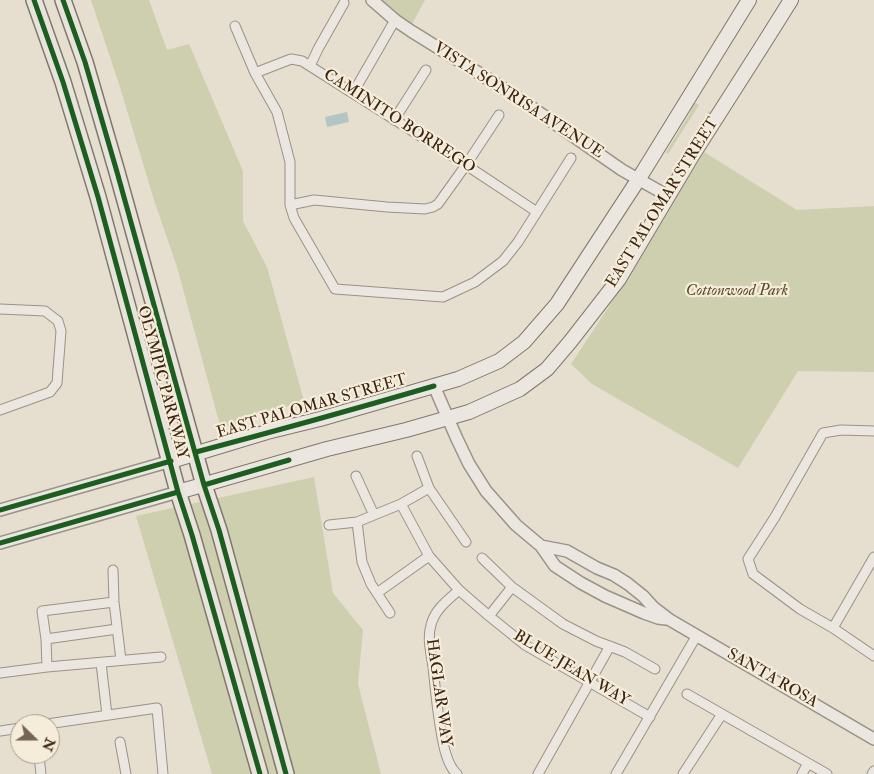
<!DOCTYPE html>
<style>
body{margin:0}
#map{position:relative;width:874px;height:774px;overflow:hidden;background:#e6decf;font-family:"IM FELL Double Pica",serif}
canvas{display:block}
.north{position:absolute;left:10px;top:714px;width:50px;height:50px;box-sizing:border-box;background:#f5ecda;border:1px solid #ab9c8a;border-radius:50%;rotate:112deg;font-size:14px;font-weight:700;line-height:20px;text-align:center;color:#3b2411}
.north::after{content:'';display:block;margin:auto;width:18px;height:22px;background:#776554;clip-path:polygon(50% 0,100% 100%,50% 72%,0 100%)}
</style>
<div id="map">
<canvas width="874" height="774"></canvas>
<div class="north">N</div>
</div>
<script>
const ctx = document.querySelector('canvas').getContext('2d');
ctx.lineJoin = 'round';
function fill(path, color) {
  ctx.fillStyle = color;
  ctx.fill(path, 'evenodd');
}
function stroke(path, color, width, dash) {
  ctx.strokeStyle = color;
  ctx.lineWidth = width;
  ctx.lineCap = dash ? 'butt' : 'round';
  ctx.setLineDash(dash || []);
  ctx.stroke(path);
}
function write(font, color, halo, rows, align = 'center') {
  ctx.font = font + ' "IM FELL Double Pica",serif';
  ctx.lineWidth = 4.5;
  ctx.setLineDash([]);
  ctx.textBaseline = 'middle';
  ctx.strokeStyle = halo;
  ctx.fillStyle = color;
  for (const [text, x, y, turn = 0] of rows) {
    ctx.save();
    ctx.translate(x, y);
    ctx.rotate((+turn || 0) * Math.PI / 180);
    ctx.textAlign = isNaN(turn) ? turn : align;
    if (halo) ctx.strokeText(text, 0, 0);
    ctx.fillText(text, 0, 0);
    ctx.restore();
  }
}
const green = new Path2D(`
 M91,0H149L167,50L189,44L243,171V221L267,267L304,401L221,429L177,267L154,200L119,84Z
 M376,0H425L412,24Z
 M694,102L699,105L668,154L666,152L690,113Z
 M709,111L714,114L681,166L676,163Z
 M704,152L797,210L874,206V372L798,371L738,468L592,384L571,364L631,273Z
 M314,477L333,593L363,630L358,684L381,774H212L136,516Z`);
const water = new Path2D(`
 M347,112L349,122L327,127L325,117Z`);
const minor = new Path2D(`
 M235,26L255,73L277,112L290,162V205L294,218L335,289L443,297L475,282L503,261L518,242L571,158
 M310,66L318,49L344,3
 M255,73L291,59L302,61L466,165L537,212
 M353,93L395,20
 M394,120L426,70
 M290,205L314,200L387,207L425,209L433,207L438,204L466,165L499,115
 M0,309L45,311L58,321L61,331L57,383L50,392L0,410
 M874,431L841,430L823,433L775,517L748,559L753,574L800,609L833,628L874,656
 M417,456L429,488L466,542
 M356,476L374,515
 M401,504L429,556L459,590L489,616L525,645L650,717
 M357,522L362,562L371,584L390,613
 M329,525L357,522L401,504L429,488
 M482,558L512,587L563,624L596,641L625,652L655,669
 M113,570L114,602L121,660
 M377,593L429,556
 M489,616L512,587
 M833,628L874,557
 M46,639L117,629
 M101,663L107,715
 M47,667L46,639L42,611L114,602
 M0,673L47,667L161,657
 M687,694L827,774
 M47,724L157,708L163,774
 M0,731L20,728
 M120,742L126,774
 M39,756L41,774
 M457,774C451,769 447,758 445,751C438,723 436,694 433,667C431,653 427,638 431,625C435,609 448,600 459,590
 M538,774L610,646
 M616,774L697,635
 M683,774L722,714
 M802,774L808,763
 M872,774L874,771`);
const tertiary = new Path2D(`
 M372,0L395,20L411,31L511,93L622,170L668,196
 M434,386L457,439L469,464L486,491L516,525L541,546L555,566L581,583L605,596L644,613L658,618L666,619
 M0,510L171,461
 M0,543L178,492
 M541,546L567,551L597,568L614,575L628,584L643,596L653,607L670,620L874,739`);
const secondary = new Path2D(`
 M171,461L267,432L320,419L458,379L499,361L524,342L557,304L638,180L749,0
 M178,492L327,449L406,430L469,412L520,389L547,369L570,342L619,279L692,156L764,43L791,0`);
const primary = new Path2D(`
 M34,0L63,82L98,197L178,492L192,535L260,774
 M63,0L85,62L117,172L204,485L219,530L286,774`);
const cycleway = new Path2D(`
 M34,0L63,82L98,197L178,492L192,535L260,774
 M63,0L85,62L117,172L204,485L219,530L286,774
 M196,452C276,431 355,409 434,386
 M204,485L289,460
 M0,510L171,461
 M0,543L178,492`);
const streetNames = [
 ["VISTA SONRISA AVENUE",518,101,33],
 ["CAMINITO BORREGO",399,122,33],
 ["EAST PALOMAR STREET",663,203,-58],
 ["OLYMPIC PARKWAY",162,383,75],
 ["EAST PALOMAR STREET",312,407,-16],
 ["BLUE JEAN WAY",571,669,31],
 ["SANTA ROSA",772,679,30],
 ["HAGLAR WAY",438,693,82]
];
const parkNames = [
 ["Cottonwood Park",737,292]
];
fill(green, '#cecfaf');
fill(water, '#b4c6c4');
stroke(minor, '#999287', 11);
stroke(tertiary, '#999287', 14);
stroke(secondary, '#80786e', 16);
stroke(primary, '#80786e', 18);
stroke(minor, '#ebe7e0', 9);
stroke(tertiary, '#ebe7e0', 11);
stroke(secondary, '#ebe7e0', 14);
stroke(primary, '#e8e3db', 15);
stroke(cycleway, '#1b5e20', 5);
write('16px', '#3b2411', '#f5ecda', streetNames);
write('italic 16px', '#5b4c32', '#f5ecda', parkNames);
</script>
